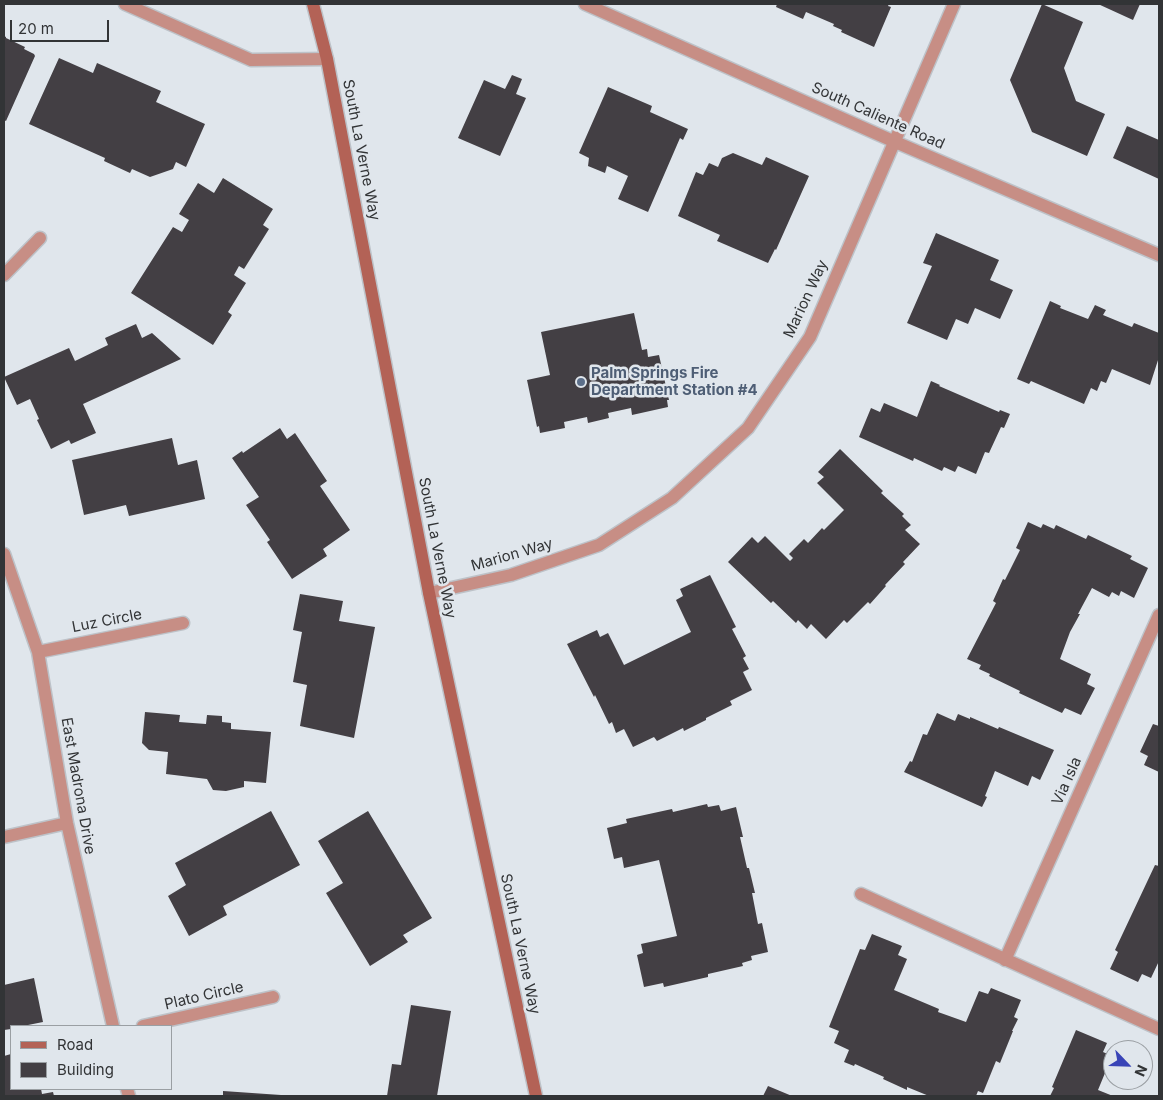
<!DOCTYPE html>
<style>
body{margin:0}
#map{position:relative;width:1163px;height:1100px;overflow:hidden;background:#e0e6ec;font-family:Inter,sans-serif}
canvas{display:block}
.frame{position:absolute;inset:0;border:5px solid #323436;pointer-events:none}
.legend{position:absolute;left:10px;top:1025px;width:162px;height:65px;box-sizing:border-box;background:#e0e6ec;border:1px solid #9a9fa3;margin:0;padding:6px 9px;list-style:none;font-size:15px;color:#323436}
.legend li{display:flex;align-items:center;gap:10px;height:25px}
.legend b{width:25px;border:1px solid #9a9fa3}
.north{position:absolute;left:1103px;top:1040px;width:50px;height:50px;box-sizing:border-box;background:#e0e6ec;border:1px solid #9a9fa3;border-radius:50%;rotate:114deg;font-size:14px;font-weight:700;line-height:20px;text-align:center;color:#323436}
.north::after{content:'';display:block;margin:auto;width:18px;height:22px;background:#3944b7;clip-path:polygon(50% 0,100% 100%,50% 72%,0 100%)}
.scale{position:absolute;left:10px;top:20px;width:99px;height:22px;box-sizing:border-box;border:2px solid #323436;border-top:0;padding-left:6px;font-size:15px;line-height:18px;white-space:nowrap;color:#323436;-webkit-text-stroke:4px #e0e6ec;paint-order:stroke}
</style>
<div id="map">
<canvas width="1163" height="1100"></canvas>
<div class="frame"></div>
<ul class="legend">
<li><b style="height:6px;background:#b36256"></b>Road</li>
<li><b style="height:14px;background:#433f44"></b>Building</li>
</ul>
<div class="north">N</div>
<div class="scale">20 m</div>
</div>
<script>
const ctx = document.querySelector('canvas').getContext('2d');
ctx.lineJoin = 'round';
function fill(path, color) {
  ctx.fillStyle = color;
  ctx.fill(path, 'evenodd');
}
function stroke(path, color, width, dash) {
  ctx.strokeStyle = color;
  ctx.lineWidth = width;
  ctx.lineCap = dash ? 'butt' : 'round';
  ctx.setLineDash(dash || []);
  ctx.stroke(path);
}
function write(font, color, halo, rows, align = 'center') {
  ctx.font = font + ' Inter,sans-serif';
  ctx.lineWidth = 5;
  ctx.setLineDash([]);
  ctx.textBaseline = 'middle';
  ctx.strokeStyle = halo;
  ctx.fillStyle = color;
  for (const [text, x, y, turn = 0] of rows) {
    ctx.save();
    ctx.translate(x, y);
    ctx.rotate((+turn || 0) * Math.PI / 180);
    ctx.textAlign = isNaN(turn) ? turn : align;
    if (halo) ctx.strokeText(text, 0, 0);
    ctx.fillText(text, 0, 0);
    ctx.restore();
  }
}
const building = new Path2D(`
 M777,4H889L888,6L891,7L874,47L841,32L842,30L833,26L834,24L806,12L803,19L776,7Z
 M1042,4L1083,22L1064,68L1076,101L1105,114L1087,156L1032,132L1010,80Z
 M1098,4H1140L1133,20Z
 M4,36L6,37V38L25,47L24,49L34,54L35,56L6,121L4,120Z
 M59,58L93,73L97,63L161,91L156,102L205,124L186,167L176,162L173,169L150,177L132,169L130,173L104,161L105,158L29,124Z
 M512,75L522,79L516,94L526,98L500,156L458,138L484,80L505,89Z
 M608,87L652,106L650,112L688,129L683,140L680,138L648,212L618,199L628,176L607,166L605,173L588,166L589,158L579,153Z
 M1127,126L1159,140V179L1113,158Z
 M733,153L762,165L766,157L809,176L776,250L775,249L768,263L717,241L720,235L678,216L696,172L703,175L709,163L718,167L722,158Z
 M223,178L273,209L263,225L269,229L244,269L239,266L234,275L246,283L228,312L232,315L213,345L131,293L173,227L182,232L189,220L179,214L198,183L214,193Z
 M936,233L999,260L990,280L1013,290L1000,319L975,308L968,324L956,319L947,340L907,323L932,266L923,263Z
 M1050,301L1061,306L1060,308L1088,319L1095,305L1106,310L1103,315L1132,327L1134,323L1159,333V357L1150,385L1112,369L1106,383L1101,381L1097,391L1091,388L1084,404L1031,381L1029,384L1017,379Z
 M634,313L642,350L647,349L648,357L659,355L669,400H667L668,407L632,415L631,408L608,413L609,418L588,423L587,417L564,422L565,428L540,433L539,426L537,427L527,380L550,375L541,332Z
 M136,324L142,338L152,333L181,359L83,404L96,433L71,444L69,440L51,449L37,420L39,419L30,399L17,405L4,377L69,348L75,361L108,345L105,338Z
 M931,381L940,385L939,386L999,412L1000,410L1010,414L1004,428L1001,427L989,453L985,452L976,474L958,466L955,472L944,467L942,471L914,458L913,461L859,437L871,408L880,412L884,403L917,417Z
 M280,428L287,439L295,433L327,481L320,486L350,530L323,549L327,556L292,579L267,542L270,540L246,505L259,497L232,458L242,451L243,453Z
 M172,438L178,465L197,460L205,499L129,516L126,505L84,515L72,460Z
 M840,449L883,491L881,493L904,514L902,516L911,525L905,530L920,544L903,562L905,564L885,585L886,586L870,604L868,602L847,623L844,620L826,639L811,624L807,629L798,620L796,623L773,601L771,603L728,562L752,537L758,543L765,536L790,561L793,558L789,554L804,539L808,543L822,528L824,530L844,510L817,483L824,477L818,472Z
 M1028,522L1041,528L1043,524L1054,529L1056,525L1086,539L1088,535L1132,556L1130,559L1148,568L1134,598L1121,591L1119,596L1112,592L1109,597L1092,588L1078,614H1080L1070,632L1060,659L1091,674L1087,684L1095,688L1081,715L1065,708L1062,713L1019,693L1020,691L989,676L990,674L979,669L981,665L967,659L996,603L993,601L1003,579L1005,580L1020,550L1016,548Z
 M710,575L736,627L732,629L746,656L743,658L749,669L743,672L752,690L730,701L732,705L706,718V720L684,731L683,728L657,741L654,737L633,747L624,729L616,733L612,722L609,724L595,695L594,697L567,644L597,630L600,637L608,633L624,665L691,632L676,600L683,596L680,589Z
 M300,594L343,601L339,621L375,627L354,738L300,726L307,685L293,682L302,632L293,630Z
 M145,712L180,715L179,722L206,724L207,715L222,716V722L231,723V729L271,732L266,783L244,781V787L226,791L213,790L207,779L166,774L168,752L149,750L142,743Z
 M937,713L955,721L958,714L970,719V717L998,729L999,727L1054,750L1040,780L1032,776L1028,786L995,771L985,796L987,797L982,807L904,772L910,761L912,762L923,734L927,735Z
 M1153,724L1159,726V772L1144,765L1148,756L1140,752Z
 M707,804L708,807L719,805L721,811L736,807L743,837H740L747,868H749L755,893H752L758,924L762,923L768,952L751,956L752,960L742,963L743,966L708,974V977L664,987L663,983L644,987L637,955L643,953L641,944L677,936L659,860L624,868L622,857L614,859L607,828L627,823L626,819L672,809L673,812Z
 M271,811L300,865L223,906L227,915L189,936L168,896L186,885L175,863Z
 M368,811L432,918L403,935L408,942L370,966L326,893L343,883L318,841Z
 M1155,865L1159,866V961L1151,978L1142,974L1138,982L1110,969L1118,952L1115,950Z
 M872,934L902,946L898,955L907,959L894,990L939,1009L938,1012L966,1022L979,991L988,994L991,988L1021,1000L1014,1017L1018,1019L1012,1031H1013L1000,1063L996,1061L983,1093L978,1091L976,1096H929L907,1087V1090L883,1079L884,1077L855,1064L854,1066L844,1062L849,1050L834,1043L839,1031L829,1027L860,949L865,950Z
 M34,978L43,1022L23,1026H11V1029L4,1030V985Z
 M411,1005L451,1011L437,1096H387L392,1064L401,1065Z
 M1076,1030L1107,1043L1103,1052L1112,1056L1098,1090L1113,1096H1050L1054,1088L1052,1087Z
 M11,1054V1089H41L42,1094L53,1092L54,1096H4V1056Z
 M768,1086L792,1096H763Z
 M223,1091L281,1095V1096H223Z`);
const street = new Path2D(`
 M125,4L251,60L327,59
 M585,4L893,141L1159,255
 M4,275L40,238
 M4,554L38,652L67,823L113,1026
 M429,593L511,575L599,545L672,498L748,428L810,337L954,4
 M38,652L183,623
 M4,837L67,823
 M861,894L1159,1029
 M1005,960L1159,615
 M143,1026L273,997
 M127,1089L129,1096`);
const secondary = new Path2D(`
 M313,4L327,59L429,593L536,1096`);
const markers = [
 [581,382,5,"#5c6f8a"]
];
const streetNames = [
 ["South Caliente Road",878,116,24],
 ["South La Verne Way",361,150,79],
 ["Marion Way",806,299,-65],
 ["South La Verne Way",437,548,79],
 ["Marion Way",512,555,-16],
 ["Luz Circle",107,621,-11],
 ["Via Isla",1067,781,-66],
 ["East Madrona Drive",78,786,80],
 ["South La Verne Way",520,944,78],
 ["Plato Circle",204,996,-13]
];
const serviceNames = [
 ["Palm Springs Fire",591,373],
 ["Department Station #4",591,390]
];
fill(building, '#433f44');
stroke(street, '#bdc2c8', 15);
stroke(secondary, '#bdc2c8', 15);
stroke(street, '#c78e85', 12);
stroke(secondary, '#b36256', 12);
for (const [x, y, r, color] of markers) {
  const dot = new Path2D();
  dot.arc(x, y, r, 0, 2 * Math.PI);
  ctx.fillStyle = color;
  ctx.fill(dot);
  stroke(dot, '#e0e6ec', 2);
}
write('15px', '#323436', '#e0e6ec', streetNames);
write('bold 15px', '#4e5e75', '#e0e6ec', serviceNames, 'left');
</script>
